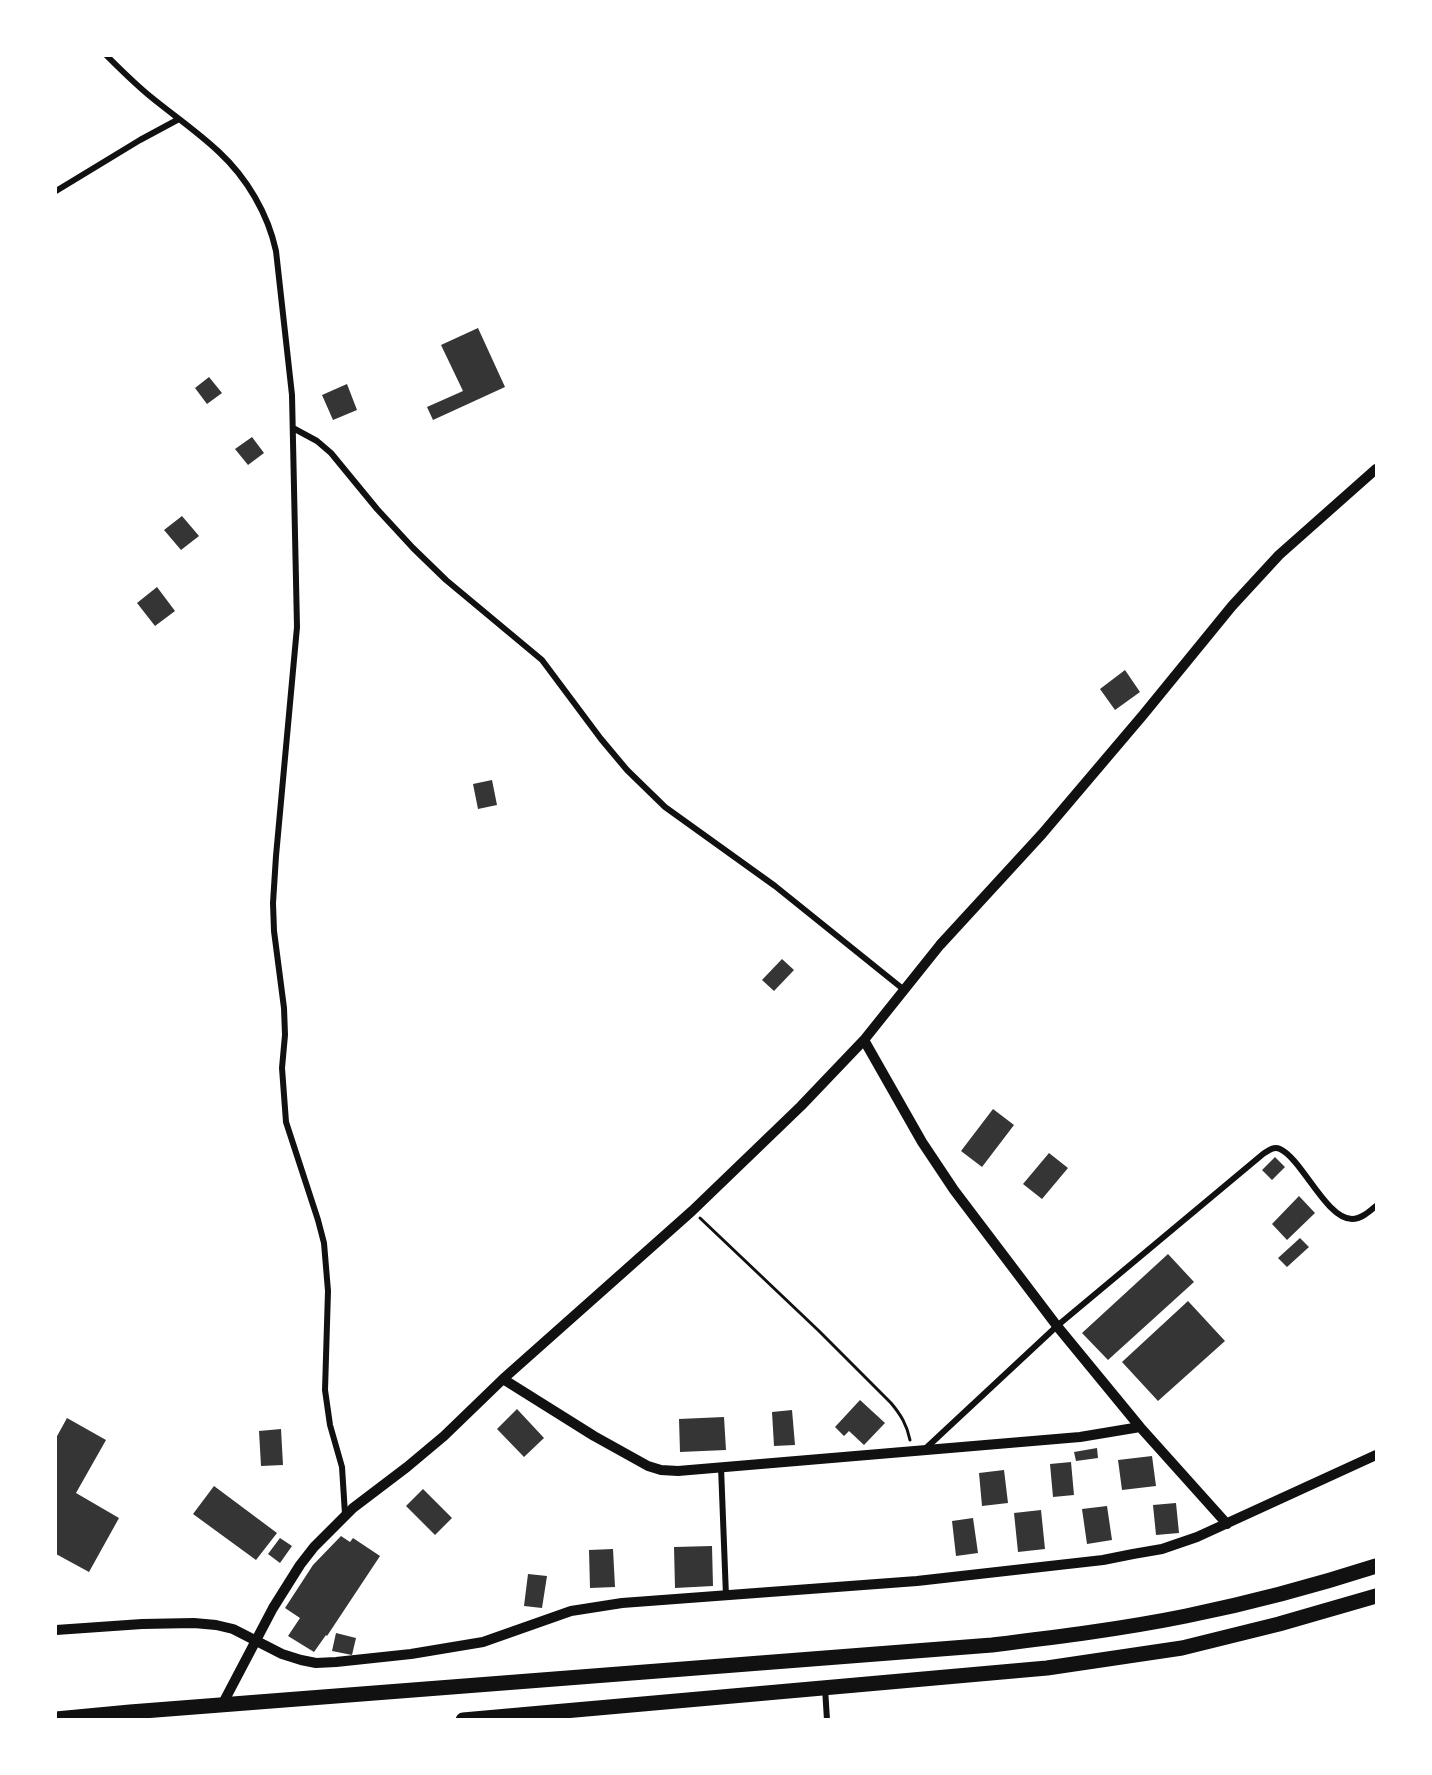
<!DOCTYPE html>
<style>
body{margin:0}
#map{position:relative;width:1432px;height:1775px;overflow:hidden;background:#fff;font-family:Quicksand,sans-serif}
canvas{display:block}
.frame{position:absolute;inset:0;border:57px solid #fff;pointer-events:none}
</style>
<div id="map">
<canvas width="1432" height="1775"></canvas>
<div class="frame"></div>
</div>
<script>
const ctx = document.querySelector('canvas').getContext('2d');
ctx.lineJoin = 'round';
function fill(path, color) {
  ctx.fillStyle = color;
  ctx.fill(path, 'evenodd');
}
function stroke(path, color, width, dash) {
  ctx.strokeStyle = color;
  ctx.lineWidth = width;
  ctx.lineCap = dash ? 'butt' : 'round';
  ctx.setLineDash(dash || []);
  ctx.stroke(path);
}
const building = new Path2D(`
 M478,328L505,387L433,420L427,407L463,391L441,345Z
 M209,377L222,393L207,404L195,388Z
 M347,384L357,410L333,420L322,395Z
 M252,437L264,453L248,465L235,449Z
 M182,516L199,536L181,550L164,530Z
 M157,587L175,611L155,626L137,603Z
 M1125,670L1140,692L1115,710L1100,689Z
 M492,780L497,805L478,809L473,784Z
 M782,959L794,970L774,991L762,980Z
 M993,1109L1014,1125L982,1167L961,1151Z
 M1049,1153L1068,1168L1042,1199L1023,1184Z
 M1275,1157L1285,1167L1272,1180L1262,1170Z
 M1299,1196L1315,1213L1287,1240L1272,1224Z
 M1300,1238L1309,1247L1287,1267L1278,1258Z
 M1168,1254L1194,1282L1108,1360L1082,1333Z
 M1188,1301L1225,1341L1158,1401L1122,1362Z
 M860,1400L885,1423L864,1445L849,1431L844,1436L835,1427Z
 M517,1409L544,1438L524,1457L497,1429Z
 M792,1410L795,1445L774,1446L772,1412Z
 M724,1417L726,1450L680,1452L679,1419Z
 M67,1418L106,1440L76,1493L119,1518L89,1572L56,1554V1438Z
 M281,1429L283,1465L261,1466L259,1431Z
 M1097,1448L1098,1458L1076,1461L1074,1452Z
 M1152,1456L1156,1486L1122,1490L1118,1460Z
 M1071,1462L1074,1495L1053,1497L1050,1464Z
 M1004,1470L1008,1503L982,1506L979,1473Z
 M214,1486L277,1533L256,1560L193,1514Z
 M423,1489L452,1518L435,1535L406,1506Z
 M1176,1503L1179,1533L1156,1535L1153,1505Z
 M1107,1506L1112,1540L1087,1544L1082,1509Z
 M1041,1510L1045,1549L1018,1552L1014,1513Z
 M973,1518L978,1553L956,1556L952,1521Z
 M341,1536L350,1542L353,1538L380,1556L327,1636L326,1635L314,1652L288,1636L300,1618L285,1608L313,1565Z
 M280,1538L292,1546L280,1563L268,1554Z
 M712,1546L713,1586L675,1588L674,1547Z
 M613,1549L615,1587L590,1588L589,1550Z
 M528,1574L547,1576L542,1608L524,1606Z
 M336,1633L356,1638L352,1655L332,1651Z`);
const path = new Path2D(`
 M700,1218L819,1331L891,1403C901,1415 907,1425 910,1440`);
const minor = new Path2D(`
 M107,56C121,70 135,84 151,97C173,115 198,132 219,152C247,178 268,214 276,251L292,395L297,627L276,856L273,903L274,931L284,1008L285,1035L282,1068L286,1122L318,1220L324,1243L328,1291L325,1390L330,1425L342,1467L345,1514
 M56,191L140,140L179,119
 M293,428L317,441L331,453L377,509L413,548L446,580L542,660L601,739L627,770L665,807L775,886L903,989
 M925,1449L1057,1326L1263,1154C1268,1151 1273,1146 1280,1149C1302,1159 1326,1219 1352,1219C1361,1219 1369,1212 1376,1206
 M721,1467L726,1596
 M825,1688L827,1720`);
const tertiary = new Path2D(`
 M864,1040L922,1142L954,1190L1057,1326L1140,1427L1227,1524
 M503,1379L594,1436L648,1466L661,1470L678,1471L1080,1437L1140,1427
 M56,1630L142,1624L194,1623L216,1625L233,1629L282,1654L301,1660L316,1663L336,1662L411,1654L483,1642L571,1611L622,1603L917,1581L1103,1560L1133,1554L1162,1549L1197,1537L1376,1455
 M222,1705L273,1608L300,1565L314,1547L353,1508L407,1467L444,1436L503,1379L692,1211L801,1106L864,1040L940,945L1042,834L1143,715L1232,606L1279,555L1376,469`);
const primary = new Path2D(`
 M56,1719L130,1712L992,1645C1057,1637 1122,1629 1186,1616C1250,1603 1314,1586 1376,1566
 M463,1720L1047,1668L1182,1648L1279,1624L1376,1596`);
fill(building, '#353535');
stroke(path, '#111', 3);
stroke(minor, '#111', 6);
stroke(tertiary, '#111', 10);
stroke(primary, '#111', 15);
</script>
